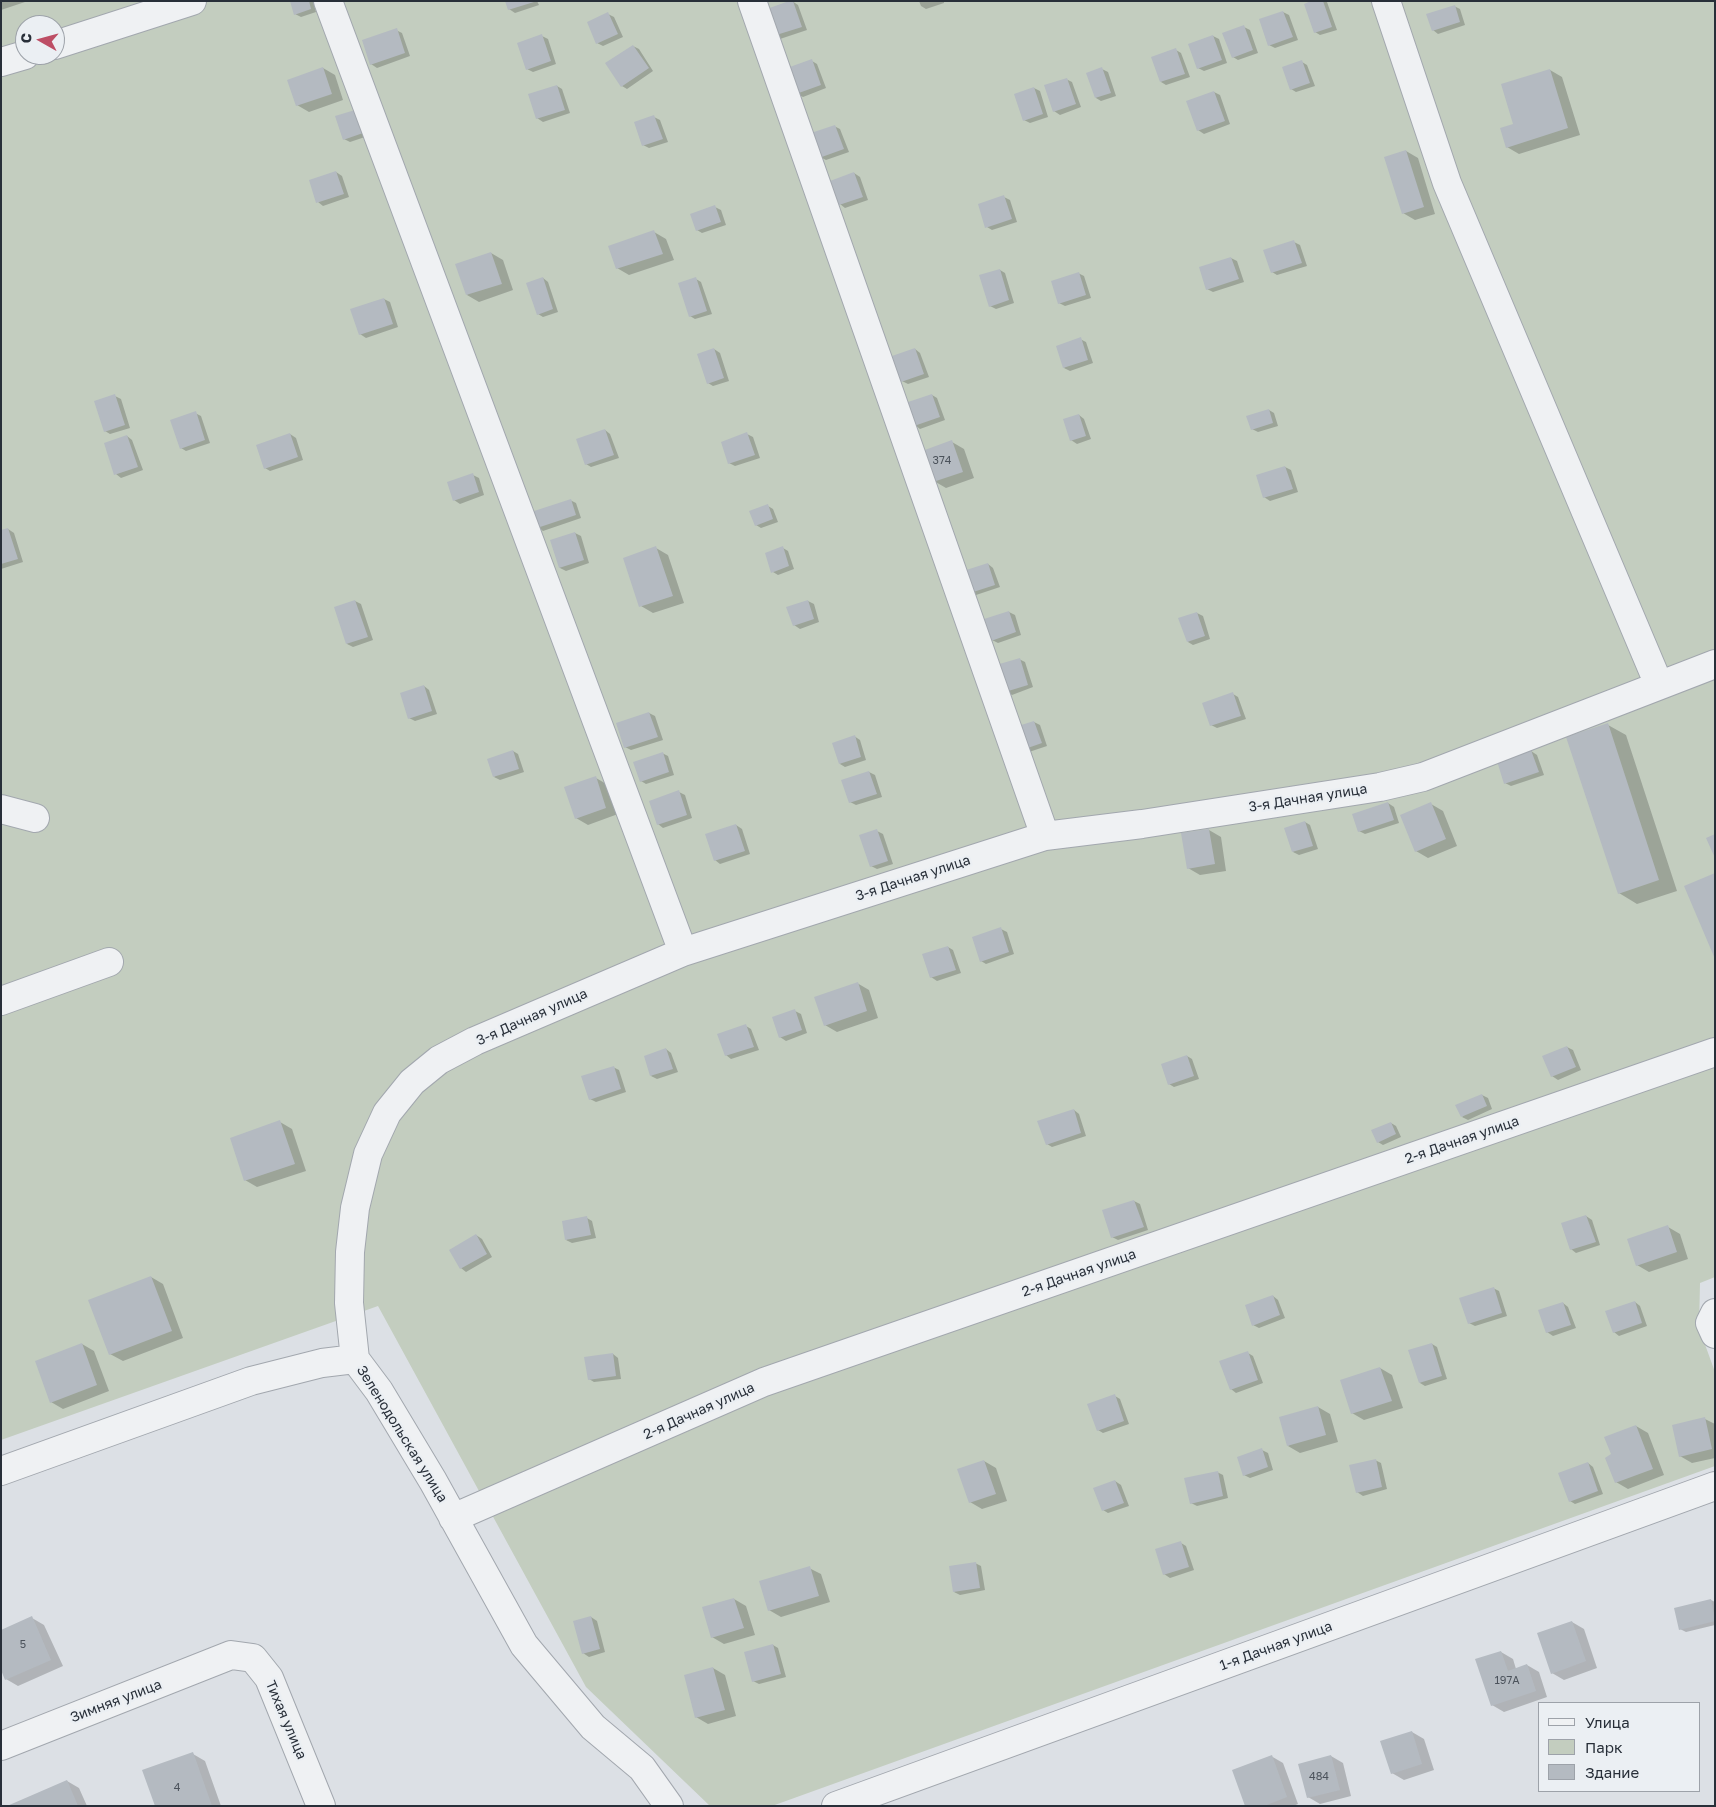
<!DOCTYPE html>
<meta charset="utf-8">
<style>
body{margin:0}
#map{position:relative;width:1716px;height:1807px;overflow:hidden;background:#dce0e5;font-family:"Golos Text",sans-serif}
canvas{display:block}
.frame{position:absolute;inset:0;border:2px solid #282f39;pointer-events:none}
.legend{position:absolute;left:1538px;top:1702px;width:162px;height:90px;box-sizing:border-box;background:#ebeff3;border:1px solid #9da2a9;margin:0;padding:6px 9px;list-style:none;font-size:15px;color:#282f39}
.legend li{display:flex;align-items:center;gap:10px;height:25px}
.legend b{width:25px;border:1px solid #9da2a9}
.north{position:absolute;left:15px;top:15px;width:50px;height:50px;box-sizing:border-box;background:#ebeff3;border:1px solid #9da2a9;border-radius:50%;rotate:277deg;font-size:14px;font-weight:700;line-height:20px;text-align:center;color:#282f39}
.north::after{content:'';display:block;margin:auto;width:18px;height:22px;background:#bd4e65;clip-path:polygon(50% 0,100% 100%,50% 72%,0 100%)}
</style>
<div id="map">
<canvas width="1716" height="1807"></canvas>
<div class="frame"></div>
<ul class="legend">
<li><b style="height:6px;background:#eff1f3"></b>Улица</li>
<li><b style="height:14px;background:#c3cdbf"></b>Парк</li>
<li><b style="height:14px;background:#b4bac1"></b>Здание</li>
</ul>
<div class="north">С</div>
</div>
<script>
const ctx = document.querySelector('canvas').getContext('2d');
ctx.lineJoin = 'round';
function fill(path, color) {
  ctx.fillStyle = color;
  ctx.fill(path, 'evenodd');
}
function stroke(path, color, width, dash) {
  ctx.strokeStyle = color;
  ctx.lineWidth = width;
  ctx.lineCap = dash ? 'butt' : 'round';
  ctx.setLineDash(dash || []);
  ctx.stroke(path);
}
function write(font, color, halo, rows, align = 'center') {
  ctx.font = font + ' "Golos Text",sans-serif';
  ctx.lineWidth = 4.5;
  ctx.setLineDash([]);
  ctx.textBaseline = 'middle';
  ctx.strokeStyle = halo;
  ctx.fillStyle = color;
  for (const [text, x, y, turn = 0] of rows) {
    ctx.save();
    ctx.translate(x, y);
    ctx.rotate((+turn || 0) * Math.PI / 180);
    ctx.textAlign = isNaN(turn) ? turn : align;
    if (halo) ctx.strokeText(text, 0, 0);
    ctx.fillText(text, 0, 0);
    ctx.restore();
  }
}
const green = new Path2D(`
 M1,1H1715V1277L1700,1283L1699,1328L1715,1372V1466L772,1806H710L586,1687L378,1306L1,1440ZM25,25H55V55H25Z`);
const shadow = new Path2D(`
 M1,1H25V2L1,10Z
 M291,1H313L316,12L301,17L295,14Z
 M507,1H537L539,5L515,13L509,9Z
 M792,1L798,5L807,30L780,39L765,11Z
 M919,1H944V3L926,9L921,6Z
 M1315,1L1327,2L1337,30L1320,35L1315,32Z
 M1454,6L1460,9L1465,25L1438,34L1433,30Z
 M1283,12L1289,15L1298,40L1275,48L1269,45Z
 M608,14L614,17L623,37L603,46L597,43Z
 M1244,27L1250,30L1258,53L1238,60L1233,57Z
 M396,30L402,33L410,56L377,68L371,64Z
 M542,36L548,39L556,64L533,72L527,69Z
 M1213,36L1219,39L1227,63L1204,71L1198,68Z
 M633,46L639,49L653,71L627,89L622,86Z
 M1176,50L1181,53L1190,77L1166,85L1161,82Z
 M812,61L817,64L826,88L803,97L797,94Z
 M1302,62L1307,65L1315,86L1296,92L1291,89Z
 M323,68L335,75L343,100L309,112L297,105Z
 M1102,69L1108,72L1116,96L1101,101L1096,98Z
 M1550,70L1562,77L1580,135L1519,154L1507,147L1515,125Z
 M1066,79L1072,82L1081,107L1060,115L1054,111Z
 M557,86L562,89L570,113L543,122L537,118Z
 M1034,88L1040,91L1048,117L1030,123L1024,120Z
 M1214,92L1220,95L1230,124L1204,134L1198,130Z
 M337,117L368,136L350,142L344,139Z
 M654,117L660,120L668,142L649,148L643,145Z
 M834,126L840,129L849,152L826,160L820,157Z
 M1406,151L1418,158L1435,214L1415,220L1403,213Z
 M336,172L342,176L349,197L323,206L318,202Z
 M854,173L860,177L868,200L845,208L840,204Z
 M1004,197L1010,200L1017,222L992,230L987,227Z
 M715,207L721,210L726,225L702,233L697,230Z
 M654,232L666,239L674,260L629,275L617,268Z
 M1294,242L1300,245L1307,266L1277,275L1272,272Z
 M491,253L503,260L513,290L479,302L467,295Z
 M1231,258L1237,261L1244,282L1213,292L1207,289Z
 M1000,270L1005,273L1014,303L996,309L990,306Z
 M1078,273L1084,276L1091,298L1065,306L1059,303Z
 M543,278L548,282L558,312L543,317L538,314Z
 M696,279L701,282L712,314L695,319L690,316Z
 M384,299L390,302L398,327L366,338L360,334Z
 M1080,339L1086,342L1093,363L1070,371L1064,368Z
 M714,349L720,353L729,381L713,386L708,383Z
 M915,349L920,353L929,377L908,384L902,381Z
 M932,395L937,398L945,420L920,429L915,425Z
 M115,396L121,399L130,428L110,434L105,431Z
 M1269,410L1274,413L1278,426L1258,432L1252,429Z
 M195,413L201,416L210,443L186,451L181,448Z
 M1079,415L1084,419L1091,439L1077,444L1071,440Z
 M605,430L610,434L619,458L591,467L586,464Z
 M290,434L296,438L303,460L270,471L265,468Z
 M747,434L753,437L760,458L735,466L729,463Z
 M127,436L132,440L143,470L121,478L116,474Z
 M952,442L964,449L974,478L946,488L934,481Z
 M1285,467L1291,470L1298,492L1270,501L1264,497L1258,476Z
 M473,475L479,478L484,495L460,504L454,500Z
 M570,500L576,503L581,518L543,531L538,527Z
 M768,506L773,509L778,522L761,528L756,525Z
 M8,529L14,533L23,562L1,569V532Z
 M575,533L581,536L589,563L566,571L560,568L552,541Z
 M656,548L668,555L684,603L653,613L641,606Z
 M783,548L788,551L794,569L778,575L773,572Z
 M988,564L993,568L1000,587L973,596L968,593Z
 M355,601L361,604L373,640L353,647L347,644Z
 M808,601L814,604L819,622L800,629L794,625Z
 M1009,612L1015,615L1021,635L998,643L992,640Z
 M1197,613L1203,616L1210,639L1193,645L1188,642Z
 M1019,659L1025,662L1033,687L1012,695L1006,691Z
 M424,686L429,690L437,714L415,721L409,718Z
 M1233,694L1238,697L1246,719L1217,728L1211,725Z
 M649,713L655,716L663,740L631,750L625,747Z
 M1034,722L1040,725L1047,746L1029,752L1023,749Z
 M1608,725L1626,735L1677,891L1637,904L1619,893Z
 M854,736L860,740L866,760L845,767L840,764Z
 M513,751L518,754L524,772L500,780L494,777Z
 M1531,751L1537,755L1544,775L1511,786L1505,783Z
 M662,753L668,756L674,775L646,784L641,781Z
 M869,772L875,775L882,797L856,805L850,802Z
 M596,778L608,785L618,814L588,825L576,818Z
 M679,792L685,795L692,818L663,828L658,824Z
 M1388,803L1394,807L1399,823L1365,834L1359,831Z
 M1431,804L1443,811L1457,846L1428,858L1416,851Z
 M1305,822L1310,825L1318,849L1299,855L1293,852Z
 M736,825L742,829L750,854L720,864L715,860Z
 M1209,830L1221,837L1226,871L1200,875L1188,868Z
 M877,831L883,834L893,864L877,869L871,866Z
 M1001,929L1007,932L1014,954L986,964L981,961Z
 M948,947L953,950L961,973L937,981L931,977Z
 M857,983L869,990L878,1018L837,1032L825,1025Z
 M795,1011L801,1014L807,1033L786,1041L780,1037Z
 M746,1026L751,1029L759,1050L731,1059L726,1055Z
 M1567,1047L1573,1050L1581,1070L1558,1080L1552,1076Z
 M666,1049L671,1053L678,1072L657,1079L651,1076Z
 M1187,1056L1192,1059L1199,1079L1174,1087L1169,1084Z
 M613,1067L619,1070L626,1092L596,1102L590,1099Z
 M1482,1095L1488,1098L1492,1109L1468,1120L1462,1117Z
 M1074,1110L1079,1114L1086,1136L1052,1147L1047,1144Z
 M280,1122L292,1129L306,1171L257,1187L245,1180Z
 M1391,1123L1396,1126L1401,1137L1383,1145L1378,1142Z
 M1134,1201L1140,1204L1148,1230L1118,1240L1112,1237Z
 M1586,1216L1592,1220L1600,1245L1576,1253L1571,1249Z
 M587,1218L592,1221L596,1238L572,1243L566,1240Z
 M1668,1227L1680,1234L1688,1259L1649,1272L1637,1265Z
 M476,1235L482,1239L492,1257L466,1272L461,1268Z
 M151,1277L163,1284L183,1338L123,1361L110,1354Z
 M1493,1288L1499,1291L1507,1316L1475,1326L1469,1323Z
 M1273,1296L1278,1300L1285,1318L1259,1328L1253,1325Z
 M1635,1302L1640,1306L1647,1326L1619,1336L1614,1332Z
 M1563,1303L1568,1307L1576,1328L1553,1336L1547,1332Z
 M82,1344L94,1351L109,1391L63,1409L51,1402Z
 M1432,1344L1437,1347L1447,1379L1425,1386L1420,1383Z
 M1248,1353L1253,1356L1263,1383L1236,1393L1231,1389Z
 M613,1354L618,1358L621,1379L594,1382L589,1379Z
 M1380,1368L1392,1375L1403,1408L1364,1420L1352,1413Z
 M1115,1396L1120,1399L1129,1424L1103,1433L1098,1430Z
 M1318,1407L1330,1414L1338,1442L1300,1453L1288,1446Z
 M1705,1419L1715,1424V1458L1692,1463L1680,1456Z
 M1636,1426L1648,1433L1664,1475L1628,1489L1616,1482L1612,1455Z
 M1262,1450L1268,1453L1273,1470L1250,1478L1244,1475Z
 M1375,1460L1381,1463L1387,1489L1363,1496L1357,1492Z
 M984,1461L996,1468L1007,1501L982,1509L970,1502Z
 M1588,1463L1593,1467L1603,1494L1575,1504L1570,1501Z
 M1217,1472L1223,1475L1228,1498L1197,1506L1191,1503Z
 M1115,1481L1121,1485L1129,1506L1108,1513L1103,1510Z
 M1181,1543L1186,1546L1194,1570L1170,1578L1164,1574Z
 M975,1563L981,1566L985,1590L960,1595L954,1592Z
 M809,1568L821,1574L830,1602L781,1617L769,1610Z
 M734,1599L746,1606L755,1635L724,1644L712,1637L704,1608Z
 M1711,1600L1715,1602V1625L1686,1632L1680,1629Z
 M591,1617L597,1621L605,1652L589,1657L583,1653Z
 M32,1618L44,1625L63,1666L18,1686L6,1679Z
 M1572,1622L1584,1629L1597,1668L1564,1680L1552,1673Z
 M773,1645L778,1648L786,1677L759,1684L753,1681Z
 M1501,1652L1513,1659L1516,1669L1527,1665L1539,1672L1547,1697L1504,1712L1492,1705Z
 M713,1668L725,1675L736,1716L708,1724L696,1717Z
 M1412,1732L1424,1739L1434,1770L1404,1780L1392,1773Z
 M193,1754L205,1761L221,1806H156Z
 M1271,1756L1283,1763L1298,1804L1293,1806H1246Z
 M1331,1756L1343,1763L1351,1796L1320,1804L1308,1797Z
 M67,1781L79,1788L87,1806H10Z`);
const building = new Path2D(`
 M290,1H309L311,9L294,15Z
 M505,1H534V2L508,10Z
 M789,1H793L802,27L773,36L764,10Z
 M1311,1H1323L1332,27L1314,33L1304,4Z
 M1455,5L1460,22L1432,31L1426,14Z
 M1283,11L1293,37L1268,46L1259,19Z
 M608,12L618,34L596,44L587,22Z
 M1244,25L1253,50L1232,58L1222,33Z
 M397,28L405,53L370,65L362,40Z
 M542,34L551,61L526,70L517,43Z
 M1213,35L1222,60L1197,69L1188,44Z
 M633,45L649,68L621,87L605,63Z
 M1176,48L1185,74L1160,82L1151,57Z
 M812,59L821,85L796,94L787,68Z
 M1302,60L1310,83L1290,90L1282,67Z
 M323,67L332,94L296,106L287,80Z
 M1102,67L1111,93L1095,98L1086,73Z
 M1550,69L1568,128L1506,148L1500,128L1513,124L1501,84Z
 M1067,78L1076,104L1053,112L1044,85Z
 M557,85L565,110L536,119L528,94Z
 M1034,87L1043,114L1023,121L1014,94Z
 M1214,91L1225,121L1197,131L1186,101Z
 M355,110L363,133L343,140L335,116Z
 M654,115L663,139L642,146L634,122Z
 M835,125L844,149L819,158L811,133Z
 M1406,150L1424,207L1402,214L1384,157Z
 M336,171L344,194L316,203L309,180Z
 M854,172L863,197L839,205L830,181Z
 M1004,195L1012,219L985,228L978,204Z
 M715,205L721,222L696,231L690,214Z
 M654,230L663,254L616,269L608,246Z
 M1294,240L1302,263L1271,273L1263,250Z
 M491,252L502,284L466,295L455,264Z
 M1231,257L1239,279L1206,290L1199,267Z
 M1000,269L1009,300L989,307L979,275Z
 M1079,272L1086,295L1058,304L1051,281Z
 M543,277L553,309L537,315L526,283Z
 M696,277L707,311L689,317L678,283Z
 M384,298L393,324L359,335L350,309Z
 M1081,337L1088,360L1063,368L1056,346Z
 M714,348L724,378L707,384L697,354Z
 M915,348L924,374L901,382L892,356Z
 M115,394L125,425L104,432L94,401Z
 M932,394L940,417L914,426L905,403Z
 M1269,409L1273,423L1251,430L1246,416Z
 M196,411L205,440L180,449L170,420Z
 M1079,414L1086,436L1070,441L1063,419Z
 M605,429L614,455L585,465L576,439Z
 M747,432L755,455L728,464L721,442Z
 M290,433L298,457L264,469L256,445Z
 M127,435L138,467L114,475L104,443Z
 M952,440L963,472L933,482L922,451Z
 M1285,466L1293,489L1263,498L1256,475Z
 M473,473L479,492L453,501L447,482Z
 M571,499L576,515L537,528L531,512Z
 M768,504L773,519L755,526L749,511Z
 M8,528L18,559L1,564V530Z
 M575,532L584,560L559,568L550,540Z
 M656,546L673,596L639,607L623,558Z
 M783,546L789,566L771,573L765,553Z
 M988,563L995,585L967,594L960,572Z
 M355,600L368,637L346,644L334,607Z
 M808,600L814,619L793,626L786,607Z
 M1009,611L1016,632L991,641L984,619Z
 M1197,612L1205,636L1187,642L1178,618Z
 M1020,658L1028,685L1005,692L996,665Z
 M424,685L432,711L408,719L400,693Z
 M1233,692L1241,716L1210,726L1202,703Z
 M649,712L658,737L624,748L616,723Z
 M1034,721L1042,743L1022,750L1015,727Z
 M1608,723L1659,880L1618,894L1566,737Z
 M855,735L861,757L839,764L832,743Z
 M513,750L519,769L493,777L487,759Z
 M1531,750L1539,772L1504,784L1497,761Z
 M663,752L669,772L640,782L633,762Z
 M869,771L877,794L849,803L841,780Z
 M596,776L606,808L575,819L564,787Z
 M679,790L687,815L657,825L649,801Z
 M1388,802L1394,820L1358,832L1352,814Z
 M1431,802L1446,839L1415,852L1400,815Z
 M1305,821L1313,846L1292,852L1284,828Z
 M736,824L745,851L714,861L705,834Z
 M877,829L888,861L870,867L859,835Z
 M1209,829L1215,864L1187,869L1181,833Z
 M1715,834V858L1706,838Z
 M1715,873V959L1684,886Z
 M1001,927L1009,952L980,962L972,937Z
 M948,946L956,970L930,978L922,954Z
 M858,982L867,1011L824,1026L814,997Z
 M795,1009L802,1030L779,1038L772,1017Z
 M746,1024L754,1047L725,1056L717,1034Z
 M1567,1046L1576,1067L1551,1077L1542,1056Z
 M666,1048L673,1069L650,1076L644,1056Z
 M1187,1055L1194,1076L1168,1085L1161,1064Z
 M614,1066L621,1089L589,1100L581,1076Z
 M1482,1094L1487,1106L1461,1117L1455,1105Z
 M1074,1109L1081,1133L1046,1145L1037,1121Z
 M280,1120L295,1164L244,1181L230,1138Z
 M1391,1122L1396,1134L1377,1143L1371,1130Z
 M1134,1200L1144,1227L1111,1238L1102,1210Z
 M1586,1215L1596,1242L1570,1250L1561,1223Z
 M587,1216L591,1235L565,1240L562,1221Z
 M1668,1225L1677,1252L1636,1266L1627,1239Z
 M476,1234L487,1254L460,1269L449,1250Z
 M151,1276L172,1331L109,1355L88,1300Z
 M1494,1287L1502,1313L1468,1324L1459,1298Z
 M1273,1295L1280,1315L1252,1326L1245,1305Z
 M1635,1301L1642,1323L1613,1333L1605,1311Z
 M1563,1302L1571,1325L1546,1333L1538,1310Z
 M82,1343L97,1385L50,1403L35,1361Z
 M1432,1343L1442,1376L1419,1383L1408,1350Z
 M1248,1351L1258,1380L1230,1390L1219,1361Z
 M613,1353L616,1376L588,1380L584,1357Z
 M1380,1367L1392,1401L1351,1414L1340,1380Z
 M1115,1394L1124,1421L1097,1431L1087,1404Z
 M1318,1406L1326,1435L1287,1446L1279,1417Z
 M1705,1417L1712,1449L1679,1457L1672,1425Z
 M1636,1425L1653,1469L1615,1483L1605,1458L1611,1454L1604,1437Z
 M1262,1448L1268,1467L1243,1476L1237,1457Z
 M1376,1459L1382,1487L1356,1493L1349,1465Z
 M984,1460L996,1494L969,1503L957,1469Z
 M1588,1462L1598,1491L1569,1502L1558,1473Z
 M1218,1471L1223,1496L1190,1504L1184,1478Z
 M1115,1480L1124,1503L1102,1511L1093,1488Z
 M1181,1541L1189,1567L1163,1575L1155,1549Z
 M976,1562L980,1588L953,1592L949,1566Z
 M810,1566L819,1596L768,1611L759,1581Z
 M734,1598L744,1628L711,1638L702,1607Z
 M1711,1599L1715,1621L1679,1630L1674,1608Z
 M32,1616L51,1660L5,1680L1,1670V1630Z
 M591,1616L600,1649L582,1654L573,1621Z
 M1572,1621L1586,1661L1551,1674L1537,1633Z
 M773,1644L781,1674L752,1682L744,1652Z
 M1501,1651L1508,1671L1527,1664L1536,1691L1491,1706L1475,1659Z
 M713,1667L725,1710L695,1718L684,1675Z
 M1412,1731L1422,1764L1391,1774L1380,1741Z
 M193,1752L212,1806H155L142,1770Z
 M1272,1755L1287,1797L1264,1806H1245L1232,1770Z
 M1331,1755L1340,1790L1307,1798L1298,1764Z
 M67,1780L78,1806H7Z`);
const street = new Path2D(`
 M328,1L683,952
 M752,1L1045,836
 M1386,1L1447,183L1659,685
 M55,45L192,1
 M1,62L25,55
 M1,809L35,818
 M1,1001L109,962
 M1715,1313L1710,1323L1715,1334
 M355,1359L349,1303L350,1252L355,1208L368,1154L387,1113L412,1082L439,1060L475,1041L683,952L1045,836L1142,824L1380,787L1423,777L1715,664
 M1,1471L251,1381L322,1363L355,1359L379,1391L433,1481L524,1645L593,1727L642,1768L669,1806
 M453,1518L764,1382L1715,1052
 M1,1746L231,1655L253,1658L269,1678L321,1806
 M836,1806L1715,1486`);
const numberNames = [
 ["374",942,461],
 ["5",23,1645],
 ["197А",1507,1681],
 ["484",1319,1777],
 ["4",177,1788]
];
const streetNames = [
 ["3-я Дачная улица",1308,798,-9],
 ["3-я Дачная улица",913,878,-18],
 ["3-я Дачная улица",532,1017,-24],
 ["2-я Дачная улица",1462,1140,-19],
 ["2-я Дачная улица",1079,1273,-19],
 ["2-я Дачная улица",699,1411,-24],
 ["Зеленодольская улица",402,1434,58],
 ["1-я Дачная улица",1276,1646,-20],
 ["Зимняя улица",116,1701,-21],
 ["Тихая улица",286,1720,67]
];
fill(green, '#c3cdbf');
fill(shadow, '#0003');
fill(building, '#b4bac1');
stroke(street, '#a2a7ae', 30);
stroke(street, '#eff1f3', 28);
write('11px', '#4b525b', null, numberNames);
write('14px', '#282f39', '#ebeff3', streetNames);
</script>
